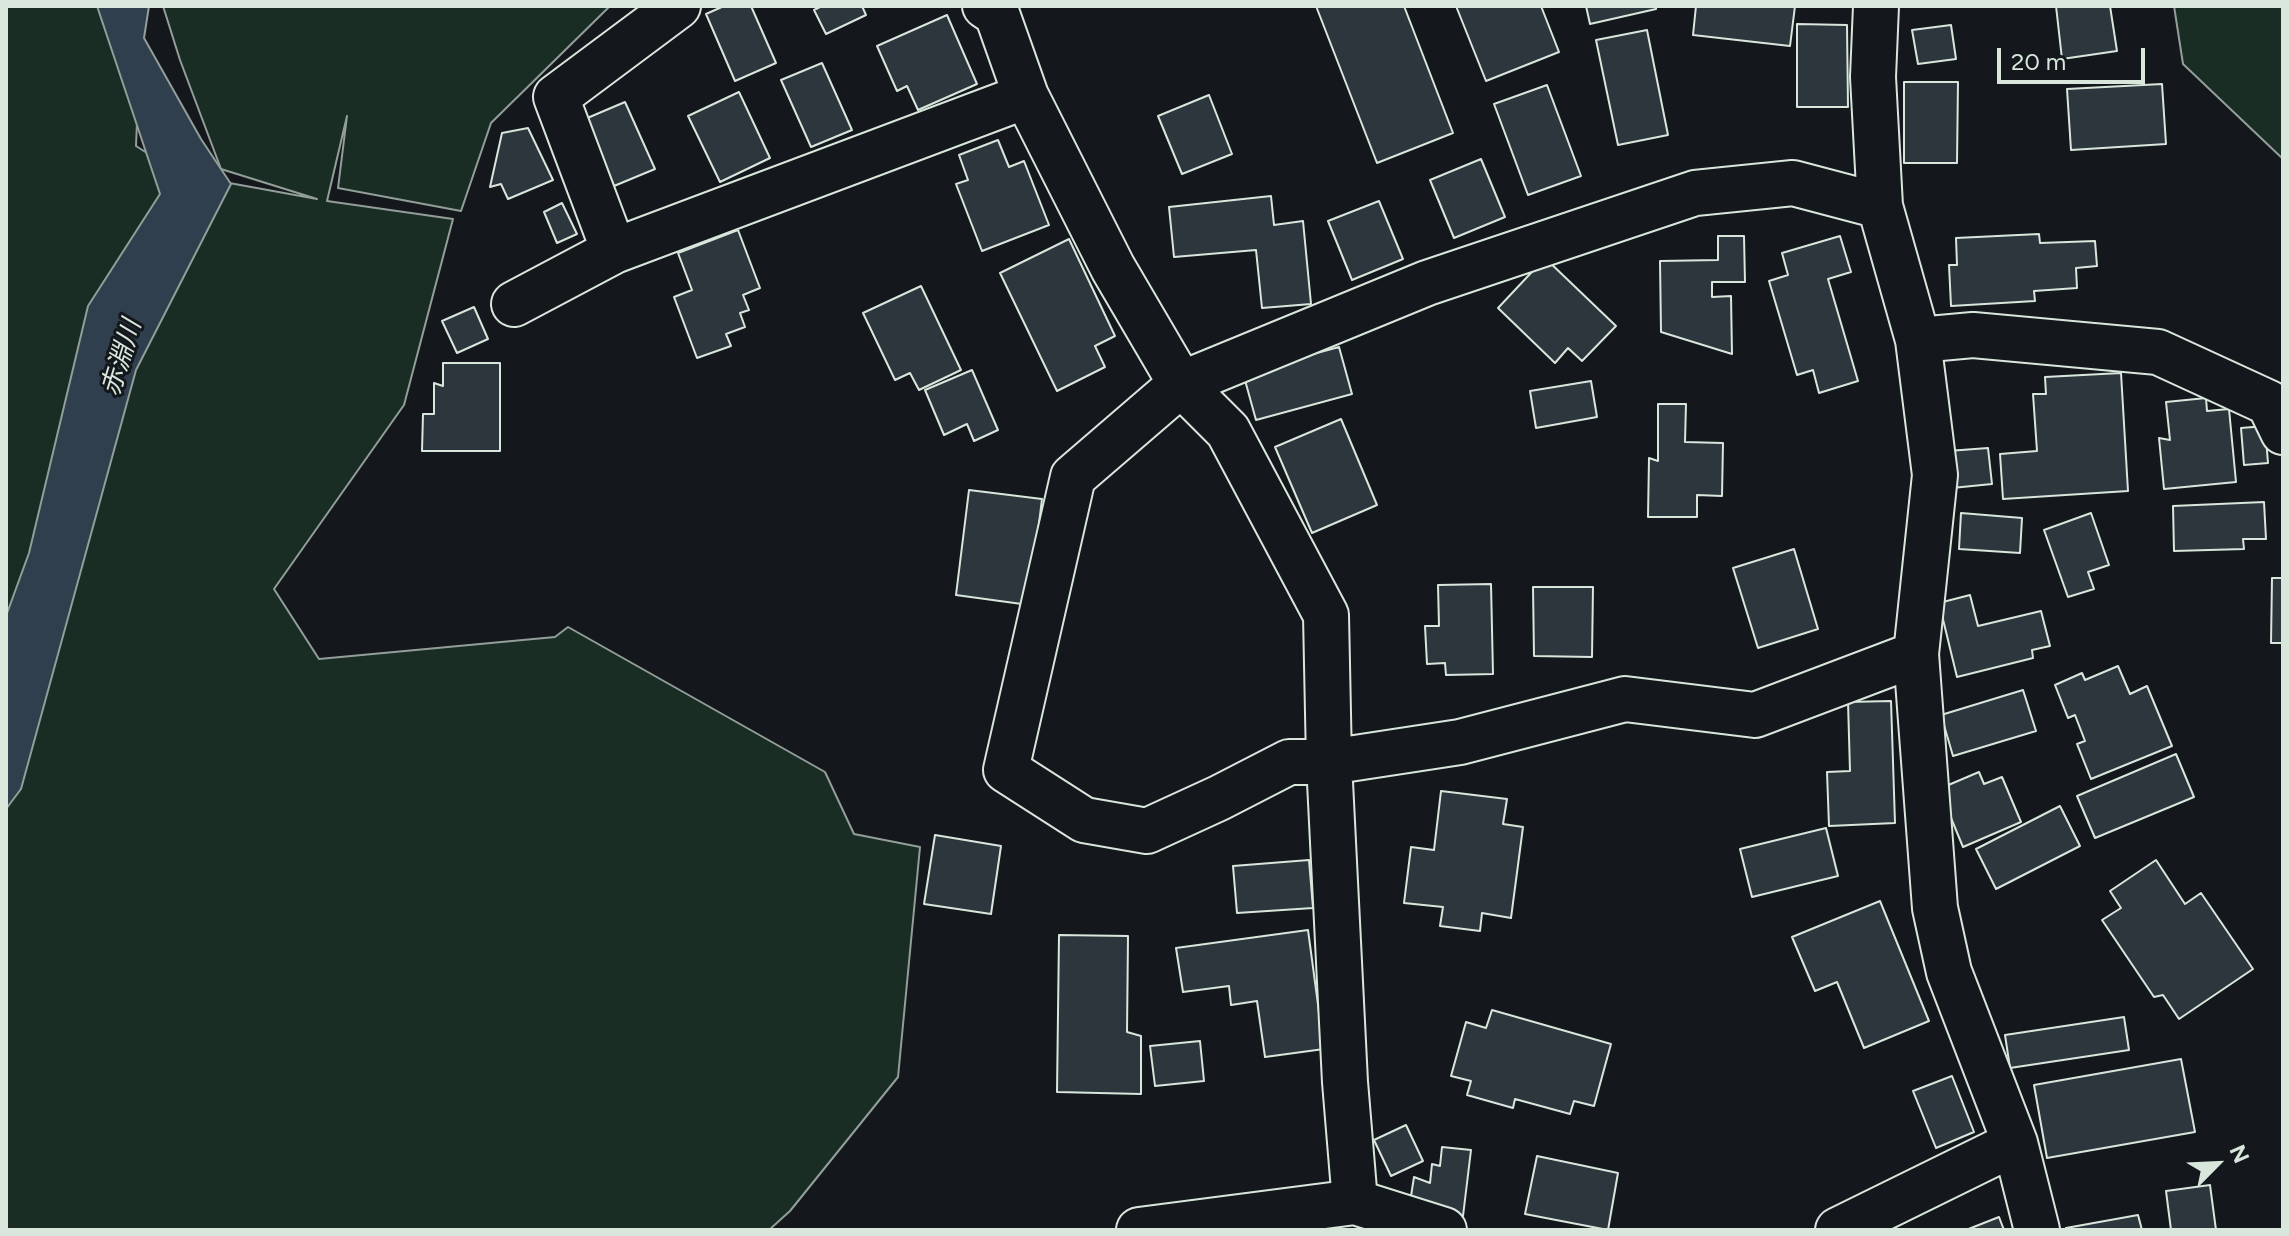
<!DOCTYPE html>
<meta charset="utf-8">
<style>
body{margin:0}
#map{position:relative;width:2289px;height:1236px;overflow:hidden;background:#14181c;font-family:Figtree,sans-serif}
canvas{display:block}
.frame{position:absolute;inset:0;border:8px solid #d8e6dc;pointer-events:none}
.north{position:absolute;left:2177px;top:1124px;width:80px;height:80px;-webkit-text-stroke:6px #14181c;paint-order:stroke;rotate:66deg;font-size:22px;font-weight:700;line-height:32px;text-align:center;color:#d8e6dc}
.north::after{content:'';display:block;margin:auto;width:28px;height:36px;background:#d8e6dc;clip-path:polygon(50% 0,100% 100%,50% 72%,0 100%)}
.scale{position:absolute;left:1997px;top:48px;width:148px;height:36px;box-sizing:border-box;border:4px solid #d8e6dc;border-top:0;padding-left:10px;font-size:24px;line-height:28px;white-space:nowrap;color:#d8e6dc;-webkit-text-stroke:6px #14181c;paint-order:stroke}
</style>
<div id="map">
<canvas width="2289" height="1236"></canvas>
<div class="frame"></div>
<div class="north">N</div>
<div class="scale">20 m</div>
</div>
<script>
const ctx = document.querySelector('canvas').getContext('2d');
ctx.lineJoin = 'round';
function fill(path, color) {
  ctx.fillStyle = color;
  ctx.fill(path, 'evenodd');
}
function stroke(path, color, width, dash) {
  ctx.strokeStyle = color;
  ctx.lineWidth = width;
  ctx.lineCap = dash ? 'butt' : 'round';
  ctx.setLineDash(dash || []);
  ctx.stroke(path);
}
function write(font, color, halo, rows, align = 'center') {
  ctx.font = font + ' Figtree,"Noto Sans JP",sans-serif';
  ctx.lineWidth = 6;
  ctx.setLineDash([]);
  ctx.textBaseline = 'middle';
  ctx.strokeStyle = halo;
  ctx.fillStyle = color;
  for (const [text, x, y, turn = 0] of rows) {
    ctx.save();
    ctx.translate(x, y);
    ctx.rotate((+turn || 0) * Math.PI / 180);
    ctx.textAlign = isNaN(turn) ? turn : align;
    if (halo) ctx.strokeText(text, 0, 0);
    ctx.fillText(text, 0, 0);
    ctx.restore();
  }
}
const green = new Path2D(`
 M6,6H142L136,146L180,174L317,199L221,169L180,60L163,6H610L491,123L461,211L338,188L347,116L327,201L453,219L404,405L274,589L319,659L555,637L568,627L825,772L854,834L920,847L898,1077L790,1211L769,1230H6Z
 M2174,6H2283V159L2183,64Z`);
const water = new Path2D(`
 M97,6H149L144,38L201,139L231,184L136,370L21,789L6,809V616L29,553L88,306L160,194Z`);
const building = new Path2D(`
 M724,6H751L776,63L735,81L706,14Z
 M822,6H862L866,15L826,34L814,10Z
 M1316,6H1404L1453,133L1377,163Z
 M1456,6H1541L1559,52L1486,81Z
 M1586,6H1656V9L1590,24Z
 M1696,6H1795L1790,46L1693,35Z
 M2056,6H2110L2117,51L2062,59Z
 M947,15L977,84L918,110L907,86L897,91L877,46Z
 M1797,24L1847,25L1848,107H1797Z
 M1951,25L1956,59L1918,64L1912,30Z
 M1647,30L1668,135L1618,145L1596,40Z
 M822,63L852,130L811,147L781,80Z
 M1904,82H1958L1957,163H1904Z
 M2162,84L2166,144L2071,150L2067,89Z
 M1547,85L1581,176L1528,195L1494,104Z
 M739,92L770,158L720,182L688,116Z
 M1209,95L1232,154L1182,174L1158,116Z
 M625,102L655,169L614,186L585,119Z
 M528,128L553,180L508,199L501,184L490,187L502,133Z
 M998,140L1009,167L1024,161L1049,225L982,251L956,184L968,180L959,155Z
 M1481,159L1505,217L1454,238L1430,180Z
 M1271,196L1274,225L1303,221L1311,304L1262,308L1256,250L1174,257L1169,207Z
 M1379,201L1403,259L1352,280L1328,221Z
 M562,203L577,234L557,243L544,212Z
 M738,230L760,288L743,295L749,310L740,313L745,327L726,334L731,346L697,358L674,297L692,290L678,253Z
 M2039,234L2040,243L2095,241L2097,266L2076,268L2077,288L2034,291L2035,301L1951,306L1949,265H1957L1956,238Z
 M1718,236H1744L1745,282H1712V297L1731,296L1732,354L1661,332L1660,261L1718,260Z
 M1840,236L1851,272L1828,279L1858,381L1819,393L1813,370L1797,375L1769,281L1788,275L1782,253Z
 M1069,239L1115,336L1095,346L1105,367L1057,391L1000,273Z
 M1545,258L1616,326L1582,361L1568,348L1555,363L1498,308Z
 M921,286L961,370L919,390L910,373L895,380L863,313Z
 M474,307L488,339L457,353L442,321Z
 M1339,347L1352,394L1256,420L1243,373Z
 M443,363H500V451H422L423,414H434V383L443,386Z
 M972,370L998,430L974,441L967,424L944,435L925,390Z
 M2121,373L2128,491L2003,499L2000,454L2037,451L2033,394H2046L2045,377Z
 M1591,381L1597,417L1536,428L1530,391Z
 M2206,398L2207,411L2229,409L2236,482L2164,489L2159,438L2170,440L2166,402Z
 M1658,404H1686L1685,442L1723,443L1722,496L1697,495V517H1648L1649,458L1658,461Z
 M1341,419L1377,505L1312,533L1275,447Z
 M2265,426L2268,463L2244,465L2241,428Z
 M1988,448L1992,484L1952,488L1948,451Z
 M969,490L1042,499L1029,605L956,595Z
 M2264,502L2266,539H2243L2244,549L2174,551L2173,506Z
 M1961,513L2022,518L2020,553L1959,549Z
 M2091,513L2109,565L2088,572L2094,589L2068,597L2044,530Z
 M1794,549L1818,629L1758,648L1733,568Z
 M2272,578H2283V643H2271Z
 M1491,584L1493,674L1446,675L1445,663L1427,664L1425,626H1439L1438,585Z
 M1533,587H1593L1592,657L1534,656Z
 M1970,595L1978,626L2041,611L2050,646L2032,650L2033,658L1957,677L1939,603Z
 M2118,666L2130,694L2147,686L2172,746L2091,779L2077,744L2085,741L2075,715L2068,718L2055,685L2082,673L2085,680Z
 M2023,690L2036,731L1953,756L1941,715Z
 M1891,701L1895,823L1829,826L1827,772L1850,771L1848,702Z
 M2176,754L2194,797L2095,838L2077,796Z
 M1979,772L1984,784L2002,777L2021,822L1963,847L1939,789Z
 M1441,791L1507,799L1503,824L1523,827L1511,918L1482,913L1480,931L1440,926L1443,907L1404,903L1411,847L1434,850Z
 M2060,806L2080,846L1996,889L1976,849Z
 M1826,828L1838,876L1752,897L1740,849Z
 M935,835L1001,846L991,914L924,904Z
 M1309,860L1313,908L1237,913L1233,866Z
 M2156,860L2185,904L2201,893L2253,969L2179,1019L2163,995L2154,997L2102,920L2121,908L2110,891Z
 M1880,901L1929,1021L1864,1048L1837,982L1815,991L1792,937Z
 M1308,930L1324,1049L1265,1057L1257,1001L1231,1005L1229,986L1183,992L1176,948Z
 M1059,935L1128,936L1127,1032L1141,1036V1094L1057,1092Z
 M1492,1010L1611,1044L1594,1106L1574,1101L1570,1114L1515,1099L1513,1108L1467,1095L1471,1081L1451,1076L1466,1022L1486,1028Z
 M2124,1017L2129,1050L2010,1068L2005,1035Z
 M1200,1041L1204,1081L1155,1086L1150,1046Z
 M2181,1059L2195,1132L2047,1158L2034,1085Z
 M1952,1076L1974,1132L1936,1148L1913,1091Z
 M1406,1125L1423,1161L1391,1176L1374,1140Z
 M1442,1147L1471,1150L1463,1216L1409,1209L1414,1177L1430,1183L1432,1164L1440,1166Z
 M1537,1156L1618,1173L1608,1230L1525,1214Z
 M2210,1185L2216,1230H2171L2166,1191Z
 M2138,1215L2142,1230H2067L2066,1228Z
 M1999,1217L2004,1230H1966Z`);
const minor = new Path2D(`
 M985,6L997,14L1026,96L1113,268L1181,384L1228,431L1326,615L1329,762L1345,1082L1355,1202
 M1876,6L1873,77L1880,206L1918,340L1935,475L1916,654L1935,908L1949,972L2015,1143L2037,1230
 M1880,206L1793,183L1695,193L1427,283L1181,384L1073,477L1006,770L1084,820L1147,831L1219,798L1289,762H1329L1460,742L1625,699L1755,715L1916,654
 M614,251L556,97L678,6
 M514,304L614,251L1026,96
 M1918,340L1973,335L2158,352L2269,403L2283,432
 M1139,1230L1355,1202L1444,1230
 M1838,1230L2015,1143`);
const waterNames = [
 ["赤淵川",122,358,-73]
];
fill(green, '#1a2d24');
stroke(green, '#939e99', 2);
fill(water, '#2f3f4d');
stroke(water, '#939e99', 2);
fill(building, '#2c363c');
stroke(building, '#d8e6dc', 2);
stroke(minor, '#d8e6dc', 48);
stroke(minor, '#14181c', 44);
write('italic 26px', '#d8e6dc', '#14181c', waterNames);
</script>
